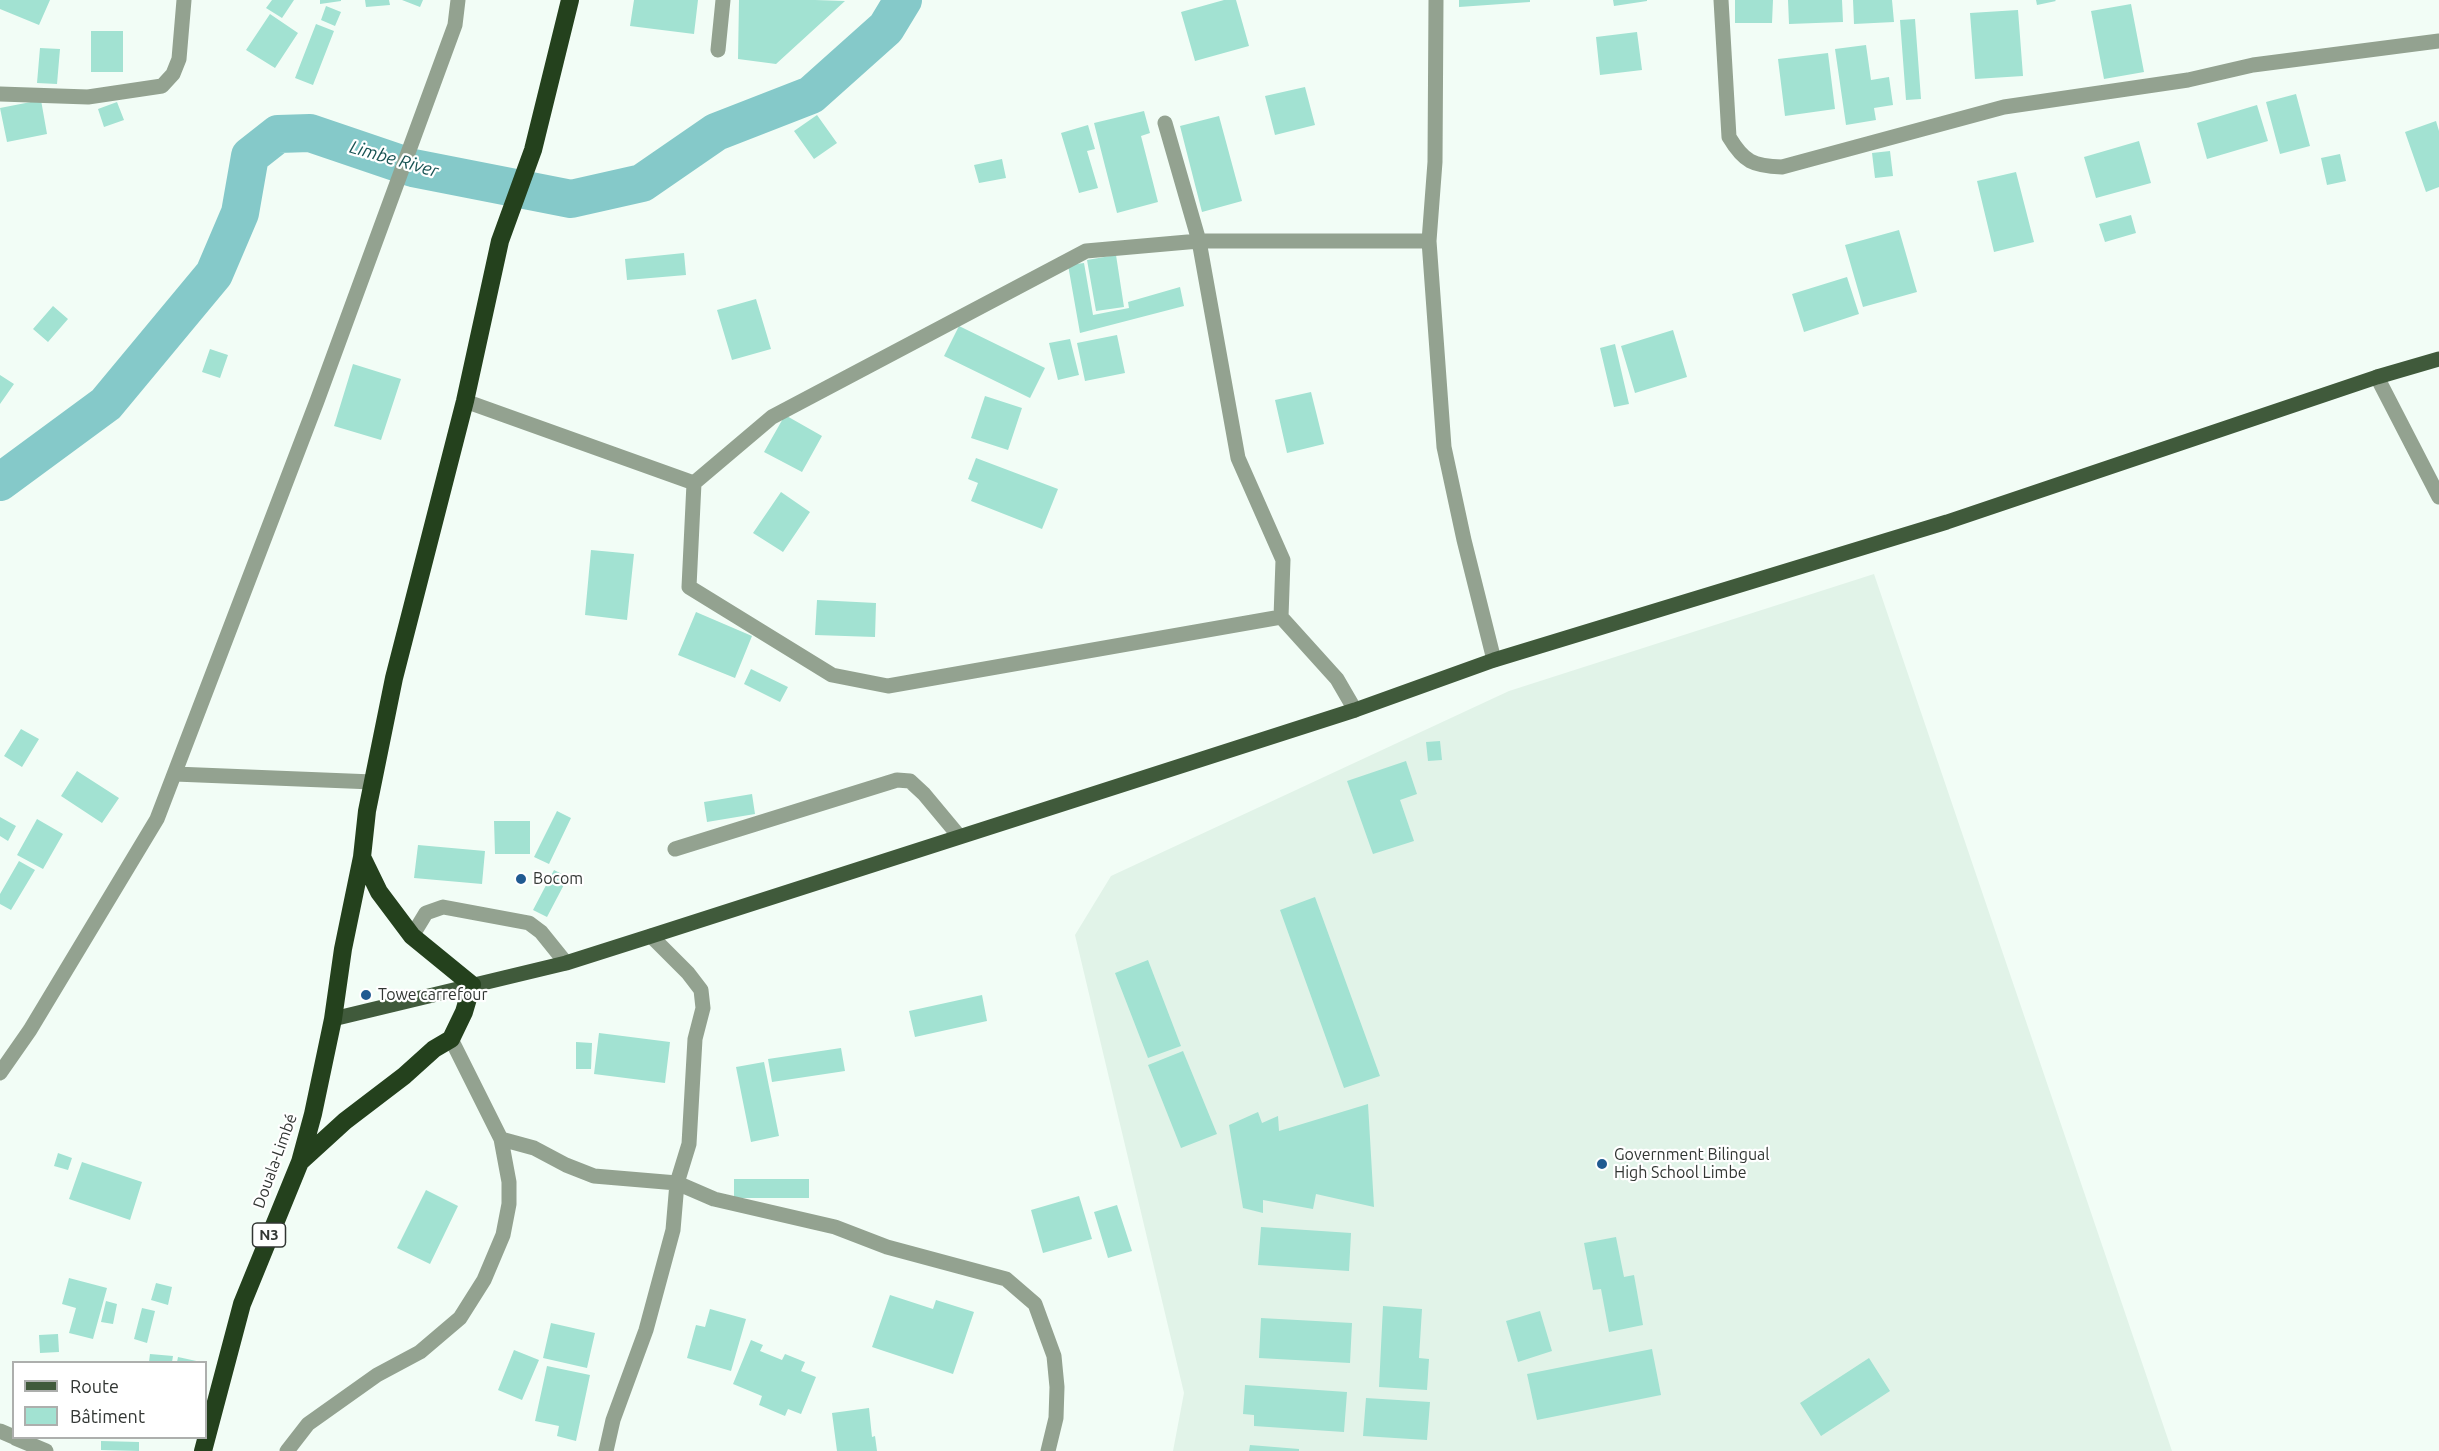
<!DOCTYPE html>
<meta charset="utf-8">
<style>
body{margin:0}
#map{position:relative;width:2439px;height:1451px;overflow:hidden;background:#f2fdf6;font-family:Ubuntu,sans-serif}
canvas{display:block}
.legend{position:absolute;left:12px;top:1361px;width:195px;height:78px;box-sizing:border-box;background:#fff;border:2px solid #adafad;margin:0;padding:8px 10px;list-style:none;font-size:18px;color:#323633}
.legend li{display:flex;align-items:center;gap:12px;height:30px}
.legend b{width:30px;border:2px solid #adafad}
</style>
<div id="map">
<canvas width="2439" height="1451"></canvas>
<ul class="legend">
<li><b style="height:8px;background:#405a3b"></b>Route</li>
<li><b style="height:16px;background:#a2e2d2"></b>Bâtiment</li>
</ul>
</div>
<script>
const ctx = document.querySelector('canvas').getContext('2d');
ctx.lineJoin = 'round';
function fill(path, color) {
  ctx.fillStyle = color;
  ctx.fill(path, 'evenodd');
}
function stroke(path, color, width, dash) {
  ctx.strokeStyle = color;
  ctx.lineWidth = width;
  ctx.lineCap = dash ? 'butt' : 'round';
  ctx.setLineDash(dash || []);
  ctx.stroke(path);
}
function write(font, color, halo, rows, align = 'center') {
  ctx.font = font + ' Ubuntu,sans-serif';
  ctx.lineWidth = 4.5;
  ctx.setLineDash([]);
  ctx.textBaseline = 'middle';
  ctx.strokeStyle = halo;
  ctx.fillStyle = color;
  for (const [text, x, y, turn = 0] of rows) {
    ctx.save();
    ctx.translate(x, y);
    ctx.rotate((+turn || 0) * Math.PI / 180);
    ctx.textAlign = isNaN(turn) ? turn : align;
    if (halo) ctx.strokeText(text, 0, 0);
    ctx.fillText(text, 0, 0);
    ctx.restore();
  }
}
const built = new Path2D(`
 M1874,574L2172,1451H1173L1184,1393L1075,935L1111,876L1509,691Z`);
const river = new Path2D(`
 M0,482L106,404L214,274L240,213L250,156L278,134L310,133L413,168L571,199L642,183L716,132L811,95L886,28L903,0`);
const building = new Path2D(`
 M0,0H50L39,25L0,9Z
 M272,0H294L282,18L266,8Z
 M320,0H341V1L320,4Z
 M365,0H389L390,5L366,7Z
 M402,0H423L420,7Z
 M634,0H698L694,34L630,26Z
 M739,0H815L845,1L776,64L738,59Z
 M1224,0H1236L1249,46L1195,61L1181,12Z
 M1459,0H1530V2L1459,7Z
 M1613,0H1647V1L1614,6Z
 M1735,0H1773L1772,23H1735Z
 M1788,0H1842L1843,22L1789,24Z
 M1853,0H1892L1894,22L1854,24Z
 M2036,0H2055L2056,1L2037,5Z
 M2131,4L2144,72L2104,79L2091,11Z
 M326,6L341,12L335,26L321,20Z
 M2018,10L2023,76L1975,79L1970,13Z
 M270,14L298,33L275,68L246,50Z
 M1915,19L1921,99L1906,100L1900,20Z
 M316,24L334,31L313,85L295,78Z
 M91,31H123V72H91Z
 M1637,32L1642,70L1600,75L1596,37Z
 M1866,45L1871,80L1889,77L1893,105L1874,108L1876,120L1846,125L1835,49Z
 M40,48L60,49L57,84L37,83Z
 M1828,53L1835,109L1785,116L1778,59Z
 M1305,87L1315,125L1275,135L1265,96Z
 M2296,94L2310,146L2280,154L2266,102Z
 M41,100L47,134L7,142L0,108Z
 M117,102L124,120L104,127L98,109Z
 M2257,105L2268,141L2207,159L2197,123Z
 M1144,111L1150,133L1141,136L1158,202L1117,213L1094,123Z
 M817,115L837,143L814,159L794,131Z
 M1219,116L1242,201L1202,212L1180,126Z
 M2436,121L2439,131V187L2426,192L2405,132Z
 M1088,125L1095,149L1087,151L1098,188L1079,193L1061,133Z
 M2139,141L2151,183L2096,198L2084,157Z
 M1890,151L1893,176L1875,178L1872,153Z
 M2340,154L2346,181L2327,185L2321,158Z
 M1002,159L1006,178L979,183L974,165Z
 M2016,172L2034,242L1994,252L1977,181Z
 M2131,215L2136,233L2105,242L2099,224Z
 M1899,230L1917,292L1863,307L1845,245Z
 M684,253L686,275L627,280L625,259Z
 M1116,255L1124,307L1096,311L1087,260Z
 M1084,263L1093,315L1129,308L1128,302L1180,287L1184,306L1080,333L1068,265Z
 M1847,277L1859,314L1804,332L1792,294Z
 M756,299L771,349L732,360L717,310Z
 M53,306L68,319L48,342L33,329Z
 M959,326L1045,368L1030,398L944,356Z
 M1673,330L1687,377L1635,393L1621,346Z
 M1117,335L1125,373L1085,381L1077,343Z
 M1070,339L1079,375L1058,380L1049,343Z
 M1615,344L1629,404L1614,407L1600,348Z
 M210,349L228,355L220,378L202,372Z
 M353,364L401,379L381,440L334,426Z
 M0,375L14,384L0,404Z
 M1311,392L1324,444L1287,453L1275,400Z
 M985,396L1022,408L1008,450L971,438Z
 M785,415L822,436L802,472L764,452Z
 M976,458L1058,489L1042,529L971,501L978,483L968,479Z
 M781,492L810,512L783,552L753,533Z
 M591,550L634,554L627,620L585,615Z
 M817,600L876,603L875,637L815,635Z
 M696,612L752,636L735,678L678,655Z
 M751,669L788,687L780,702L744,684Z
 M21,729L39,739L22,767L4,756Z
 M1440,741L1442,760L1428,761L1426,742Z
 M1406,761L1417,794L1400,800L1414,841L1373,854L1347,781Z
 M77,771L119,798L102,823L61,796Z
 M752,794L755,814L707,822L704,802Z
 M557,811L571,818L549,864L534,857Z
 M0,817L16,826L8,841L0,836Z
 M37,819L63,834L43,869L17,855Z
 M494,821H530V854H495Z
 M418,845L485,851L482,884L414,878Z
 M19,861L35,870L11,910L0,904V894Z
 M554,870L568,877L547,917L533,910Z
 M1315,897L1380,1076L1344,1088L1280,910Z
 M1148,960L1181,1046L1148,1058L1115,973Z
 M982,995L987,1021L915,1037L909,1011Z
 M599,1033L670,1042L665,1083L594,1074Z
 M576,1042L592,1043L591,1069H576Z
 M841,1048L845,1071L772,1082L768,1059Z
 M1183,1051L1217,1134L1181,1148L1148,1065Z
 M764,1062L779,1136L751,1142L736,1067Z
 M1368,1104L1374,1207L1316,1194L1313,1209L1263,1200V1213L1243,1208L1229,1125L1258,1112L1262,1123L1278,1116L1279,1131Z
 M58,1153L72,1158L68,1170L54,1166Z
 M82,1162L142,1182L130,1220L69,1199Z
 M734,1179H809V1198H734Z
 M426,1190L458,1206L430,1264L397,1248Z
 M1079,1196L1092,1239L1043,1253L1031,1210Z
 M1117,1205L1132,1251L1108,1258L1094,1212Z
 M1261,1227L1351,1233L1349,1271L1258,1265Z
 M1616,1237L1624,1277L1634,1275L1643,1325L1609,1332L1601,1289L1593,1290L1584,1243Z
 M69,1278L107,1288L93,1339L69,1333L76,1308L62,1304Z
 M156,1283L172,1287L168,1305L151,1300Z
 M890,1295L933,1309L936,1300L974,1312L953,1374L872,1347Z
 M106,1301L117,1304L113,1324L101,1322Z
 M1383,1306L1422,1309L1419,1358L1429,1359L1427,1390L1379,1387Z
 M142,1308L155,1311L147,1343L134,1339Z
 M710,1309L746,1319L731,1371L687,1358L696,1325L705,1327Z
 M1540,1311L1552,1351L1518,1362L1506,1321Z
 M1261,1318L1352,1323L1350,1363L1259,1358Z
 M551,1323L595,1333L587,1368L543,1358Z
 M58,1334L59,1352L40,1353L39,1335Z
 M751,1340L763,1345L760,1351L782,1360L785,1354L805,1362L801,1371L816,1377L801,1414L788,1409L785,1416L759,1405L762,1396L733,1384Z
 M1652,1349L1661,1395L1537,1420L1527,1374Z
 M514,1350L539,1360L522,1400L498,1390Z
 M150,1354L173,1356L172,1362H149Z
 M178,1357L201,1362H177Z
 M1869,1358L1890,1391L1821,1436L1800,1403Z
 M547,1366L590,1375L576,1441L557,1436L559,1426L535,1421Z
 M1245,1385L1347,1392L1344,1432L1254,1426V1415L1243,1414Z
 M1366,1398L1430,1402L1427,1440L1363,1436Z
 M869,1408L872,1437L875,1436L877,1451H837L832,1413Z
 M101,1441L139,1442V1451L101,1450Z
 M1250,1445L1299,1449V1451H1249Z`);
const minor = new Path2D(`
 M1436,0L1435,162L1429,241L1444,447L1464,540L1494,660
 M1721,0L1729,137C1744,162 1753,166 1782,167L2004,107L2188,80L2253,65L2439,41
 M718,50L723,0
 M0,94L88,97L162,86L173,74L179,59L184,0
 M1165,123L1199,241H1429
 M2377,377L2439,497
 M465,401L694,483L689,587L832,675L888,686L1281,617L1337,679L1355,710
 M694,483L772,417L1086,251L1199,241L1238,458L1283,560L1281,617
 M175,774L373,782
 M675,849L897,780L910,781L924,794L959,836
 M412,936L426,913L443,907L529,923L541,932L566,963
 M0,1073L30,1030L157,819L317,401L455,25L458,0
 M501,1139L534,1148L566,1165L594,1176L677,1183L714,1199L835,1227L887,1247L1006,1279L1035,1304L1054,1356L1057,1387L1056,1418L1048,1451
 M0,1431L14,1437
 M15,1438L46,1451
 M287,1451L308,1424L377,1375L420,1352L460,1318L484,1280L503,1235L509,1204V1182L501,1139L451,1039
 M606,1451L613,1420L646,1330L673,1230L677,1183L689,1144L695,1039L703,1008L701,990L688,973L651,936`);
const major = new Path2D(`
 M333,1019L566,963L651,936L1355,710L1494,660L1947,522L2377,377L2439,359`);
const highway = new Path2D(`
 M300,1162L345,1121L404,1076L434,1049L451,1039L464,1012L472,985L412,936L379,892L362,857
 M203,1451L242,1304L300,1162L313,1114L333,1019L343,949L362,857L367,811L394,678L465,401L500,241L533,150L570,0`);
const markers = [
 [521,879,6,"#205a91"],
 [366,995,6,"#205a91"],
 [1602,1164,6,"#205a91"]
];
const shields = [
 [269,1235,33]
];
const shieldNames = [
 ["N3",269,1235]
];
const poiNames = [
 ["Bocom",533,879],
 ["Towe carrefour",378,995],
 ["Government Bilingual",1614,1155],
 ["High School Limbe",1614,1173]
];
const streetNames = [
 ["Douala-Limbé",275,1161,-70]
];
const waterNames = [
 ["Limbe River",394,159,16]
];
fill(built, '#e1f3e8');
stroke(river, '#85c9c9', 38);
fill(building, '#a2e2d2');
stroke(minor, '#93a290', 15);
stroke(major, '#405a3b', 15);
stroke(highway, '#24411d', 18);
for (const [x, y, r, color] of markers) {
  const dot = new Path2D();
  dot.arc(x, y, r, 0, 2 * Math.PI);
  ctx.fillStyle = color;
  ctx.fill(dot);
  stroke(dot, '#fff', 2);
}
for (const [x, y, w] of shields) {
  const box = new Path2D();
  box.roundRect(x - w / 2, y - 12, w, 24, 4.5);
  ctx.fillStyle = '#fff';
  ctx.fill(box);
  stroke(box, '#323633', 1.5);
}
write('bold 15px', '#323633', null, shieldNames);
write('16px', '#323633', '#fff', poiNames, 'left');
write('16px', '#323633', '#fff', streetNames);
write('italic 18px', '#195454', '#fff', waterNames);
</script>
